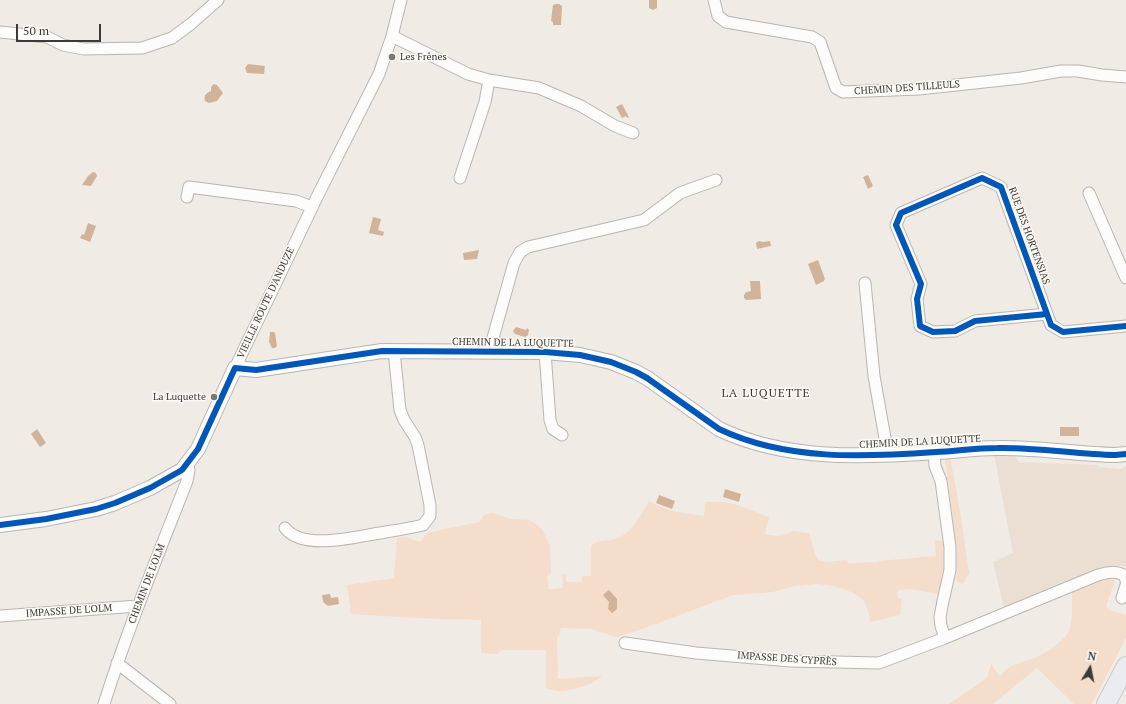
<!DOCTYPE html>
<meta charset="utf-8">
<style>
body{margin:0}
#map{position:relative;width:1126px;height:704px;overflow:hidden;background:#f1ebe6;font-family:"PT Serif",serif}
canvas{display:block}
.north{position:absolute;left:1070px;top:648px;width:40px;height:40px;-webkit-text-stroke:3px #fdf9f5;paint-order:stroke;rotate:10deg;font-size:11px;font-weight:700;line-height:16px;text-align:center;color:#3d3935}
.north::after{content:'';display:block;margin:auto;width:14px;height:18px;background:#3d3935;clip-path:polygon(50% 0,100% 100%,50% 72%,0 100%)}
.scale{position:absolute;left:16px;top:24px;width:85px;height:18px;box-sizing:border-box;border:2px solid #3d3935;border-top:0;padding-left:5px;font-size:12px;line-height:14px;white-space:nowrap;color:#3d3935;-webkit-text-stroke:3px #fdf9f5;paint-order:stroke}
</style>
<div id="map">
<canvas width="1126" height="704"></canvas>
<div class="north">N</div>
<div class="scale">50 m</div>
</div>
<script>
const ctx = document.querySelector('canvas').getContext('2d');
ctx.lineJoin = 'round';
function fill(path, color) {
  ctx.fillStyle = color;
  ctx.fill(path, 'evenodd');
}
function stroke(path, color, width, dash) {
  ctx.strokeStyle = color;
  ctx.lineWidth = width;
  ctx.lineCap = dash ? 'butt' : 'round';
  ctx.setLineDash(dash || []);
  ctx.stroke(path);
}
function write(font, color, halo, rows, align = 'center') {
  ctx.font = font + ' "PT Serif",serif';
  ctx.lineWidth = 3;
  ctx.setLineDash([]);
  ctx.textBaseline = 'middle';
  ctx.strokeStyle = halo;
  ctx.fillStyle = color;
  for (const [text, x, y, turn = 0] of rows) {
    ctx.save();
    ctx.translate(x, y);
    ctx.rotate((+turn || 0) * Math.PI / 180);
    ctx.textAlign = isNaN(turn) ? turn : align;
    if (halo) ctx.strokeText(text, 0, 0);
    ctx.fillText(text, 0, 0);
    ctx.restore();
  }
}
const built = new Path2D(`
 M1013,453L1019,462L1099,465V467L1121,469L1126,466V566H1113L1105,568L1017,601L1006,607L1003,605L1001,595L993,562L1013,553L994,454Z`);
const green = new Path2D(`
 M950,457L959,505L969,573L963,584L955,580L957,574V550L945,459Z
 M649,501L671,511L704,516L705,502H723L734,504L769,517L765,534C776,536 782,538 792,531L809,533L815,554L818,560L828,562L847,560L848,563L878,562V561L936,556L935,541L938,540L943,542C946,558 947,580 938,594L909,589L898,590L897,595L898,598L902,599L900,615L870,622L869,613L864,601L854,593L834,586L818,584L795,586L773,592L733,595L648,627L616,637L591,629L561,628L559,636L557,637L558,679L602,676C592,685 573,691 559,691C555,691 550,689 546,688V650H501L498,654L481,653V620L417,618L351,614L347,585L394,578L397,538L406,537L420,542L427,533L479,522L484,515L492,513L511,519L529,520L538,525L543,531L550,545L551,573L547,577L549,589L563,588L562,574H566V582H582V576H591V546C598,539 602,542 611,540C632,536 639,517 649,501Z
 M1111,577L1115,581L1106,606L1109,610L1125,615L1126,614V638L1092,704H1074L1037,668L993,704H949L987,678L991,664L1000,677C1009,662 1025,663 1039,656C1049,651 1068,638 1070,628C1073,615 1072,600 1072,588Z`);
const water = new Path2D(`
 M649,0H657V8L653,10L649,8Z
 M556,4H559L562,6L561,25H553V22L551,21L553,5Z
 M248,64L265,66L264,74L247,73L245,68Z
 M214,84L217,85L223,93L217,101L209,103L205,101C203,95 207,93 211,91V87Z
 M622,104L629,117L627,118L626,116L622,118L616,107Z
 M93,172L96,173L97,176L91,186L82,185L88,176Z
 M868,175L873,186L868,189L863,177Z
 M373,217L381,219L378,230L384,232L383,236L369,233Z
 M88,223L96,226L90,242L80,238L82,234L84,235Z
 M759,241L763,242L770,241L771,246L757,249L756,243Z
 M479,250L477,259L464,260L463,253Z
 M818,260L825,279L824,280V281L816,285L808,264Z
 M750,281H760L761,299L746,300L744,298V295L746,292L751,291Z
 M516,327L526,330L527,328L529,330L528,335L525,337L515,334L513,331Z
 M270,332H274L275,333L277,346L275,348H272L269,342Z
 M1060,427H1079V436H1060Z
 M37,429L46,443L40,447L31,434Z
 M725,489L741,494L739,502L723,497Z
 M659,495L675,501L672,509L656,503Z
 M609,590L617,599V609L612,613L608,609L609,602L603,595Z
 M330,594L331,598L338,597L339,604L328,606L323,602L322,595Z`);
const minor = new Path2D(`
 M714,0L718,16L726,22L812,37L820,42L836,88L843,92L919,89L1021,78L1061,71H1078L1102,75L1126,77
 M0,32L47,37L63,45L83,49L142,48L172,38L192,23L218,0
 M392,36L468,74L489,80L485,102L460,178
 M489,80L539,88L581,106L615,126L633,133
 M1089,193L1126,278
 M187,197L189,187L296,201L312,207
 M865,283L874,376L888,455
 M1047,314L975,321L955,331L933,332L920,326L917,299L921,284L896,225L901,213L982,178L1001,187L1051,325L1063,332L1126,326
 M489,352L514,263L520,252L528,247L644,220L680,193L716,180
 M545,352L550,420L553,429L562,435
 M235,368L318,195L379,74L392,36L401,0
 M934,452L935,466L941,481L950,547V570L943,601L940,617L941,626L945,638
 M285,528C302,550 351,538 374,534C391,531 407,529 423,525L430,516V505L418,445L415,437L404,420L400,410L394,351
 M1122,598L1126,585
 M0,616L138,606
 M625,643L696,653L791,661L879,663L945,638L1098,575C1108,572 1115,571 1124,575L1126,580
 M117,663L170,704
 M104,704C128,628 158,555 187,481L189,470L187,465`);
const tertiary = new Path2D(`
 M0,525L46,519L96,509L115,503L150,488L182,470L198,449L235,368L256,370L382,351L545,352L580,355L611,362L636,372L647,378L719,429C786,461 864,457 936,452C956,451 976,448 997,448C1036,447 1075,454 1115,455L1126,454`);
const primary = new Path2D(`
 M1106,704L1126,666`);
const cycleway = new Path2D(`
 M1047,314L975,321L955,331L933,332L920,326L917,299L921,284L896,225L901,213L982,178L1001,187L1051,325L1063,332L1126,326
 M0,525L46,519L96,509L115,503L150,488L182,470L198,449L235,368L256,370L382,351L545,352L580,355L611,362L636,372L647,378L719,429C786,461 864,457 936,452C956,451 976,448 997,448C1036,447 1075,454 1115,455L1126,454`);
const markers = [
 [392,57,4,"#7c7773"],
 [214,397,4,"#7c7773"]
];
const poiNames = [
 ["Les Frênes",400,57],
 ["La Luquette",206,397,"right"]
];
const streetNames = [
 ["CHEMIN DES TILLEULS",907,88,-4],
 ["RUE DES HORTENSIAS",1029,236,70],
 ["VIEILLE ROUTE D'ANDUZE",266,303,-65],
 ["CHEMIN DE LA LUQUETTE",513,343,1],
 ["CHEMIN DE LA LUQUETTE",920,442,-3],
 ["CHEMIN DE L'OLM",147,584,-69],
 ["IMPASSE DE L'OLM",69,611,-4],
 ["IMPASSE DES CYPRÈS",787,659,4]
];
const quarterNames = [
 ["LA LUQUETTE",766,394]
];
fill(built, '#ebdfd4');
fill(green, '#f4ddca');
fill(water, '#d1b39a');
stroke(minor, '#b9b5b1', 13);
stroke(tertiary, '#b9b5b1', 16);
stroke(primary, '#ccc9c6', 20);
stroke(minor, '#fdfcfb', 11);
stroke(tertiary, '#fdfcfb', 14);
stroke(primary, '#eaecf1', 18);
stroke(cycleway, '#0057b8', 6);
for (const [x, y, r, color] of markers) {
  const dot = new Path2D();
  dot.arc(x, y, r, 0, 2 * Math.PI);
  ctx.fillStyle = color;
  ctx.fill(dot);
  stroke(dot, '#fdf9f5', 1.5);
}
write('10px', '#3d3935', '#fdf9f5', poiNames, 'left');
write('10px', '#3d3935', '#fdf9f5', streetNames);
ctx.letterSpacing = '1px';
write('12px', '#3d3935', '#fdf9f5', quarterNames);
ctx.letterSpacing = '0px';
</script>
